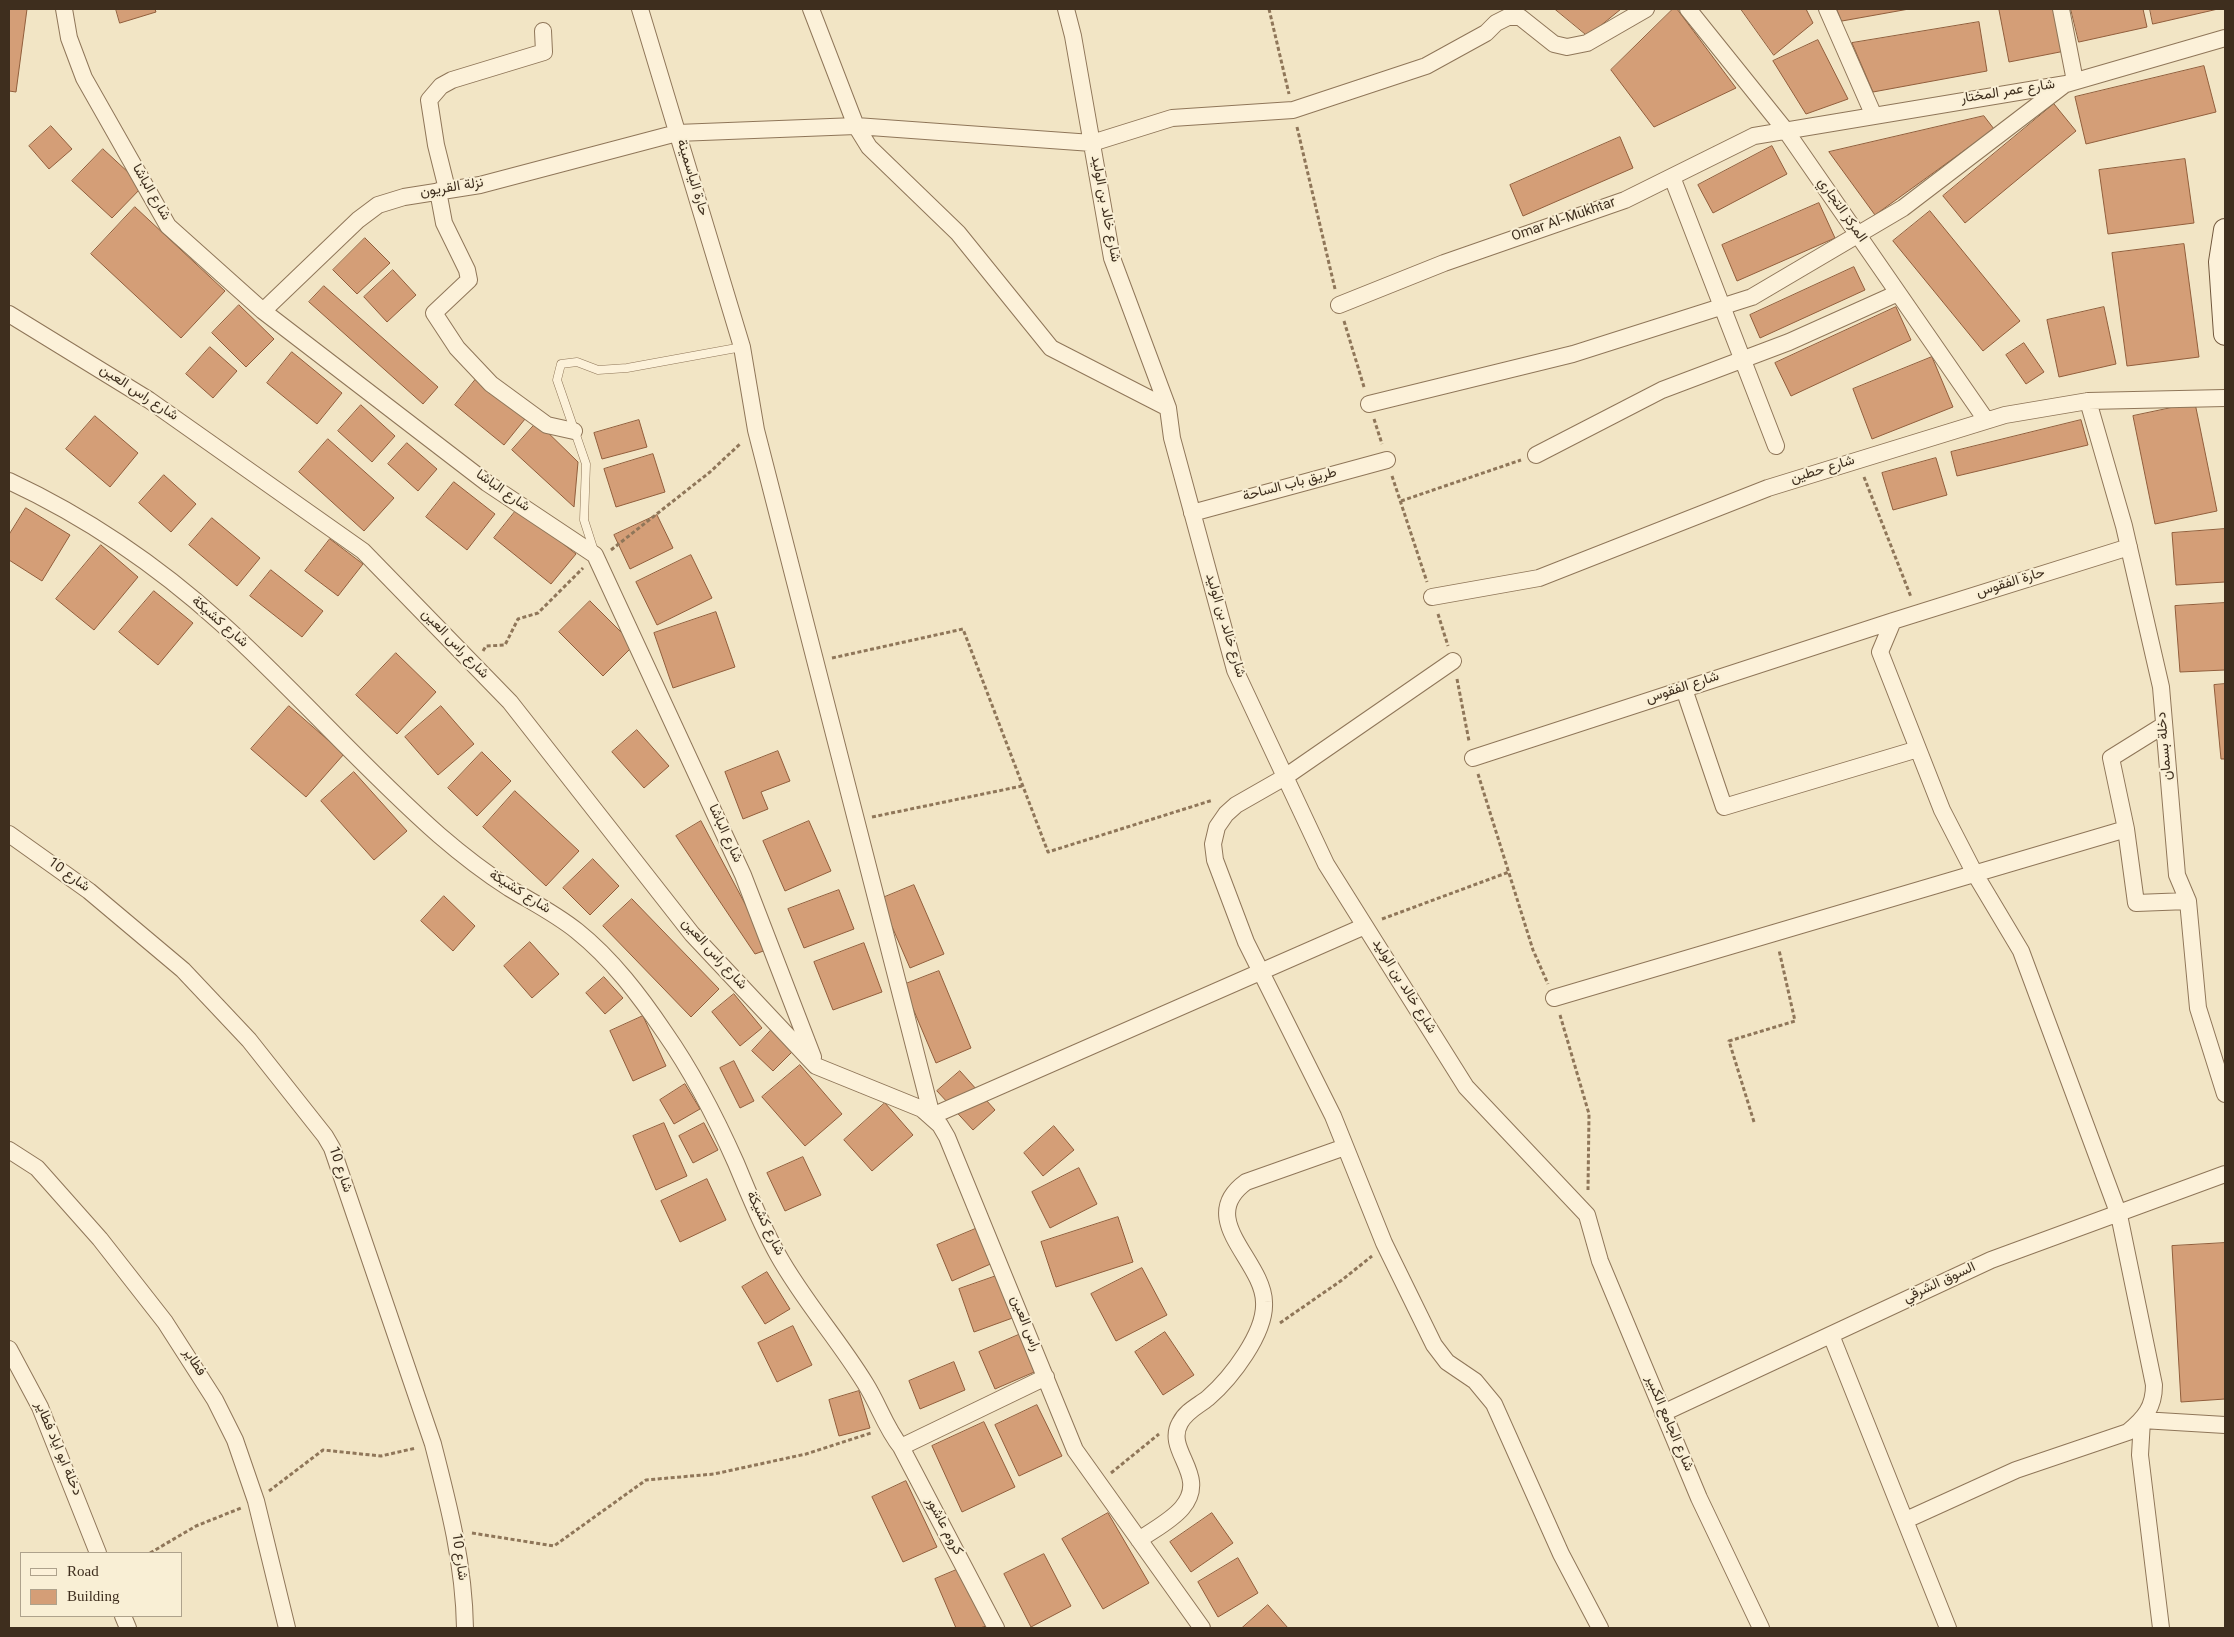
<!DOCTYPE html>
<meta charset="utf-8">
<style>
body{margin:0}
#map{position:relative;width:2234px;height:1637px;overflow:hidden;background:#f2e5c5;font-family:Georgia,serif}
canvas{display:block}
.frame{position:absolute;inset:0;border:10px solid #3e2e1e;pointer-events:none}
.legend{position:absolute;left:20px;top:1552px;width:162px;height:65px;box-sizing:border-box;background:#f9efd5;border:1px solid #aea28c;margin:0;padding:6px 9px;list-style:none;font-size:15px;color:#3e2e1e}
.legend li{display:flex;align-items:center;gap:10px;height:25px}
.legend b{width:25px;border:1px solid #aea28c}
</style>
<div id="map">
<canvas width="2234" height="1637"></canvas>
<div class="frame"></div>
<ul class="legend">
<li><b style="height:6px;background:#fcf1d9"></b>Road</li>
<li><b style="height:14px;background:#d49e77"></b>Building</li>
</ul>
</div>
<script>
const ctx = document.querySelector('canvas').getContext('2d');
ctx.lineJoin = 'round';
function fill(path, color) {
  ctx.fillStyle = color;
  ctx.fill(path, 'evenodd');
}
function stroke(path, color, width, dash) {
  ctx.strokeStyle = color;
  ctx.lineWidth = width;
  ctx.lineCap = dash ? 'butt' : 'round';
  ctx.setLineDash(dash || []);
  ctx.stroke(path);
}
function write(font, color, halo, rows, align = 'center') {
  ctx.font = font + ' Georgia,Vazirmatn,serif';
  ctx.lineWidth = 4;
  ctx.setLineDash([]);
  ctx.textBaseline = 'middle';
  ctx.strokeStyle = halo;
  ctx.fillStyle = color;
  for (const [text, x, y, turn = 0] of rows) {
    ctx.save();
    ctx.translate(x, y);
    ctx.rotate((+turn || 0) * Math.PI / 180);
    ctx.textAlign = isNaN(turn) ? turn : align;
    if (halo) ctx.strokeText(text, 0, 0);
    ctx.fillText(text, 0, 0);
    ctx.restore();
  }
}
const building = new Path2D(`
 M9,9H27L16,92L9,91Z
 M116,9H155L156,12L120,23Z
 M1555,9H1621L1588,36Z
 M1673,9H1677L1736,88L1654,127L1611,70Z
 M1741,9H1806L1813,23L1774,55Z
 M1837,9H1909L1842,21Z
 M2006,9H2057L2065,51L2009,62L1999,10Z
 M2071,9H2143L2147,27L2079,42Z
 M2150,9H2218L2153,24Z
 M1979,22L1987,71L1873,92L1852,43Z
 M1818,40L1848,99L1806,114L1773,61Z
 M2204,66L2216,112L2086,144L2075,97Z
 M2054,104L2076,131L1965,223L1943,196Z
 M1984,116L1994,129L1875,215L1829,152Z
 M51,126L72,149L49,169L29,146Z
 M1620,137L1633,168L1523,216L1510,185Z
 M1772,146L1787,174L1713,213L1698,185Z
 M103,149L143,186L112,218L72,181Z
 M2185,159L2194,223L2108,234L2099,170Z
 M1819,203L1835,238L1737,281L1722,245Z
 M135,207L225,291L181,338L91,254Z
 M1930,211L2020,321L1983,351L1893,241Z
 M365,238L390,263L357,294L333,270Z
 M2184,244L2199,357L2127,366L2112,253Z
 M1854,267L1865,290L1760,338L1750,315Z
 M393,270L416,295L387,322L364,297Z
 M324,286L438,387L423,404L309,302Z
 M239,305L274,339L246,367L212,333Z
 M1896,307L1911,340L1791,396L1775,363Z
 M2104,307L2116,364L2059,377L2047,320Z
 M2024,343L2044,372L2026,384L2006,355Z
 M210,347L237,371L213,398L186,374Z
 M292,352L342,393L317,424L267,383Z
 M1932,357L1953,407L1872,439L1853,389Z
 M476,379L525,419L504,445L455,405Z
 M2195,403L2217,511L2155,524L2133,416Z
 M361,405L395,436L372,462L338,431Z
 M95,416L138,453L110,487L66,449Z
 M639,420L647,447L602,459L594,433Z
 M2081,420L2088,445L1957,476L1951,452Z
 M537,422L578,462L574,507L512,450Z
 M328,439L394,498L364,531L299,472Z
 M407,443L437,469L418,491L388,464Z
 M653,454L665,492L616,507L604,469Z
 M1936,458L1947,495L1893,510L1882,473Z
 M164,475L196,504L171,532L139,503Z
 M454,482L495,514L467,550L426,517Z
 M26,508L70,535L42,581L9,560V535Z
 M518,508L576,554L551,584L494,538Z
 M657,515L673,548L630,569L614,535Z
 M212,518L260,558L237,586L189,545Z
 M2225,529V582L2176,585L2172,533Z
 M330,539L363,564L338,596L305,571Z
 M101,545L138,577L94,630L56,599Z
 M691,555L712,598L657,625L636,582Z
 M271,570L323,611L302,637L250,596Z
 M154,591L193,623L158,665L119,632Z
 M590,601L634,645L603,676L559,632Z
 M2225,603V670L2180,672L2175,606Z
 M716,612L735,667L673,688L654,633Z
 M396,653L436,692L397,734L356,695Z
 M2225,684V759H2221L2214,685Z
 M289,706L344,754L306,797L251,749Z
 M441,706L474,744L438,775L405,737Z
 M637,730L669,766L644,788L612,752Z
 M778,751L790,781L761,792L768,809L743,819L725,772Z
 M482,752L511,781L477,816L448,788Z
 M354,772L407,831L374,860L321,801Z
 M515,791L579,851L546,886L483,827Z
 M701,821L769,949L755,954L676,836Z
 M809,821L831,871L785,891L763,841Z
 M593,859L619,886L590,915L563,888Z
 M914,885L944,954L910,968L880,899Z
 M839,890L854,929L804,948L788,909Z
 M444,896L475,926L453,951L421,921Z
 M632,899L719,989L691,1017L603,926Z
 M530,942L559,974L532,998L504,966Z
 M864,943L882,992L833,1010L814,962Z
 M939,971L971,1048L936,1063L903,985Z
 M604,977L623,998L605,1014L586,993Z
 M734,994L762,1028L740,1046L712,1012Z
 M643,1016L666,1066L633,1081L610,1031Z
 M775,1026L797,1047L773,1071L752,1051Z
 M734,1061L754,1101L740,1108L720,1068Z
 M800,1065L842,1114L805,1146L762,1097Z
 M960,1071L995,1110L973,1130L937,1091Z
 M685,1084L700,1109L674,1124L660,1100Z
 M885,1103L913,1135L872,1171L844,1140Z
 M664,1123L687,1176L656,1190L633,1136Z
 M704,1123L718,1150L693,1163L679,1136Z
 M1054,1126L1074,1150L1043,1176L1024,1153Z
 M803,1157L821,1195L785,1211L767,1173Z
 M1079,1168L1097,1204L1050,1228L1032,1192Z
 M707,1179L726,1220L680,1242L661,1201Z
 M1118,1217L1133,1262L1056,1287L1041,1242Z
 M980,1227L995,1262L952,1281L937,1245Z
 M2225,1243V1399L2181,1402L2172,1246Z
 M1142,1268L1167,1315L1116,1341L1091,1294Z
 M767,1272L790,1309L765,1324L742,1287Z
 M1002,1274L1018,1316L974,1332L959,1289Z
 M793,1326L812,1365L777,1382L758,1343Z
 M1165,1332L1194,1375L1163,1395L1135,1352Z
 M1023,1333L1039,1370L995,1389L979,1352Z
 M954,1362L965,1390L920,1409L909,1381Z
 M859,1391L870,1428L839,1436L829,1400Z
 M1037,1405L1062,1456L1019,1476L995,1425Z
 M984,1422L1015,1487L962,1512L932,1446Z
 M906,1481L937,1547L903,1562L872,1497Z
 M1108,1513L1149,1583L1103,1609L1062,1539Z
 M1212,1513L1233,1543L1191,1572L1170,1542Z
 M1044,1554L1071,1606L1031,1627L1004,1574Z
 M1238,1558L1258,1593L1218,1617L1198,1582Z
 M961,1568L986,1626L980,1628H956L935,1579Z
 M1268,1605L1288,1628H1242Z`);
const path = new Path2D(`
 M1269,9L1289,94
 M1297,127L1335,289
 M1344,321L1364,387
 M1374,419L1382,444
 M1392,476L1427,582
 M1864,477L1911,597
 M1401,501L1521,460
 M611,550L710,472L741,443
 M1438,614L1448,646
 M483,651L486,646L505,645L518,619L538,613L583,568
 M832,658L963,629L1048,852L1213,800
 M1457,679L1469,741
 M1478,774L1533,950L1548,984
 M872,817L1022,786
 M1382,919L1509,872
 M1560,1015L1589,1114L1588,1190
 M1754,1122L1729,1041L1795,1021L1779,950
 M1280,1323L1342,1280L1372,1256
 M1111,1473L1159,1434
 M269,1491L323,1450L381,1456L416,1448
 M472,1533L554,1546L646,1480L714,1474L806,1454L871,1433
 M150,1553L196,1526L241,1508`);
const lane = new Path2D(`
 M594,551L584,520L586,464L557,380L561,364L577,362L598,370L627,368L742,347`);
const street = new Path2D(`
 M64,9L69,38L84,78L168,226L263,311L487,483L595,555L743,875L813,1057
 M640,9L742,347L756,430L932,1116
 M811,9L856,126L869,147L958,233L1051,348L1168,408
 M1066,9L1073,36L1112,258L1168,408L1172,438L1235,670L1326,864L1466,1087L1587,1215L1600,1261L1699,1498L1761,1628
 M1688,9L1786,131L1986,420
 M1827,9L1874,116
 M2061,9L2075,81
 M1672,177L1776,446
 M447,189L436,145L429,100L441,86L452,80L544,52L543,31
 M438,191L444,223L467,270L469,280L434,313L457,348L491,384L547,425L574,431
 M1339,305L1444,263L1625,200L1754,136L2066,84L2225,38
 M263,311L358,220L378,205L404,197L480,185L677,133L856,126L1092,143L1172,118L1293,110L1426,66L1486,33L1496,23L1508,17H1520L1554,44L1567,47L1587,43L1646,9
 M9,314L149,400L363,551L510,702L692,934L816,1066L922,1109L940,1125L947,1137L1075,1450L1202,1628
 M2088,401L2124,526L2161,687L2177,875L2188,901L2198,1008L2225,1094
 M1369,404L1573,354L1752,297L1903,208L2064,85
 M1536,455L1662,390L1789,342L1898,293
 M9,481C86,517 158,566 221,623C296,691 363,768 439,835C461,854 484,872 509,888C532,902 556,914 577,931C612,959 640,996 665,1033C693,1073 716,1118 736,1163C749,1194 761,1225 778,1255C803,1300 838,1339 865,1383C879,1405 885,1427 901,1447L996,1628
 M1192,513L1387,460
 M1432,597L1539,578L1768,488L2005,415L2088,401L2225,398
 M1893,621L1880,652L1942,810L1975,874L2021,951L2119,1215L2154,1385C2154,1407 2145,1418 2128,1432L2016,1470L1906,1520
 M1453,661L1285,777L1236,805L1226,814L1217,827L1213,844L1215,860L1246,942L1333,1116L1384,1243L1434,1345L1447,1362L1475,1381L1494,1404L1561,1554L1600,1628
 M1684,689L1724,807L1918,749
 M1473,758L1893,621L2129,547
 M2126,829L2136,903L2188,901
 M9,834L89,891L183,970L249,1040L325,1136L332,1148L433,1444C449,1506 464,1564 465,1628
 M1554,998L2126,829L2111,758L2164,725
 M924,1111L932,1116L1365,926
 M9,1150L37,1168L100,1239L165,1322L215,1400L235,1440L256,1501L287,1628
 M1831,1335L1948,1628
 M9,1349L40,1407L98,1553
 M1663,1413L1991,1260L2225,1174
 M901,1447L1046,1377
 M1139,1540C1153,1530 1171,1521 1182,1508C1210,1475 1164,1451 1180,1423C1186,1411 1198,1406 1208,1398C1231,1378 1266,1333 1264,1302C1263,1260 1195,1219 1246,1182L1345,1147
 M123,1616L128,1628
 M2161,1628L2140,1455L2142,1420L2225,1425`);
const secondary = new Path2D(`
 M2225,230L2220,262L2225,334`);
const streetNames = [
 ["شارع عمر المختار",2008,93,-9],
 ["حارة الياسمينة",691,178,73],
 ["نزلة القريون",452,189,-9],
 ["شارع الباشا",150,193,60],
 ["شارع خالد بن الوليد",1104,209,79],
 ["المركز التجاري",1841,211,55],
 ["Omar Al-Mukhtar",1564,221,-19],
 ["شارع راس العين",138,394,33],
 ["شارع حطين",1823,471,-17],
 ["طريق باب الساحة",1290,486,-15],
 ["شارع الباشا",502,492,35],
 ["حارة الفقوس",2011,584,-17],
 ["شارع كشيكة",219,623,41],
 ["شارع خالد بن الوليد",1224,626,73],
 ["شارع راس العين",454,645,46],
 ["شارع الفقوس",1683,689,-18],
 ["دخلة بسمان",2166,746,-95],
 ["شارع الباشا",724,834,65],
 ["شارع 10",68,876,36],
 ["شارع كشيكة",519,893,32],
 ["شارع راس العين",713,955,48],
 ["شارع خالد بن الوليد",1403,987,58],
 ["شارع 10",339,1170,71],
 ["شارع كشيكة",764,1224,64],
 ["السوق الشرقي",1940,1284,-25],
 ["راس العين",1024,1324,68],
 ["فطاير",193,1363,57],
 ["شارع الجامع الكبير",1668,1424,67],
 ["دخلة ابو اياد فطاير",57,1449,67],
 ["كروم عاشور",943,1527,62],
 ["شارع 10",458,1557,82]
];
fill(building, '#d49e77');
stroke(building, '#915e3c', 1);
stroke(lane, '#8f7659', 9);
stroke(street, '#8f7659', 18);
stroke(secondary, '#71573c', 24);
stroke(path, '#8f7659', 3, [4, 2.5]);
stroke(lane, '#fcf1d9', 8);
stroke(street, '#fcf1d9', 16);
stroke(secondary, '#fcf1d9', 22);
write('14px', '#3e2e1e', '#f9efd5', streetNames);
</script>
